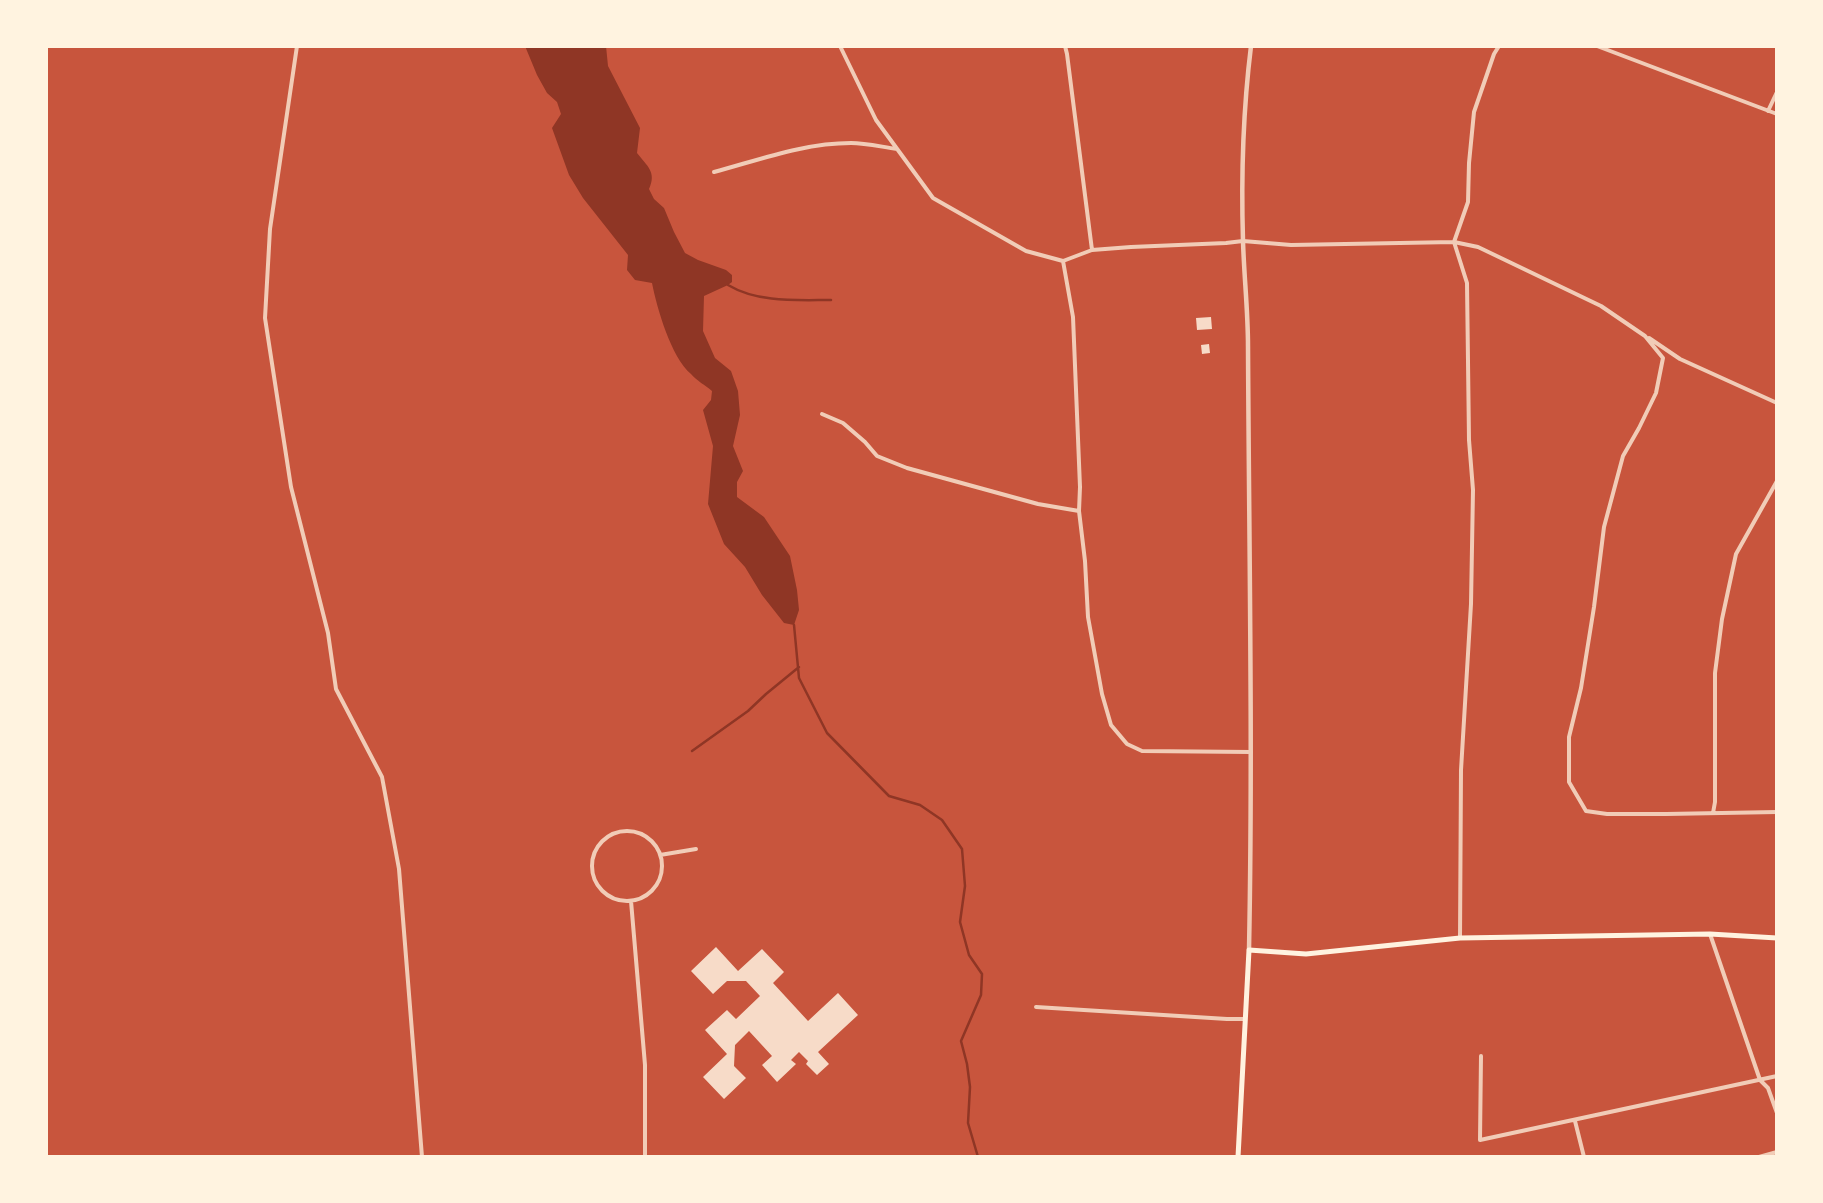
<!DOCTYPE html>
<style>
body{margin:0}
#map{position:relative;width:1823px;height:1203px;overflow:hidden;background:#c8553d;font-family:"Work Sans",sans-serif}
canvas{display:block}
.frame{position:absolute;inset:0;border:48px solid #fff3e0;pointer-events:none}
</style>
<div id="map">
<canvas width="1823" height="1203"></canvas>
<div class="frame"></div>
</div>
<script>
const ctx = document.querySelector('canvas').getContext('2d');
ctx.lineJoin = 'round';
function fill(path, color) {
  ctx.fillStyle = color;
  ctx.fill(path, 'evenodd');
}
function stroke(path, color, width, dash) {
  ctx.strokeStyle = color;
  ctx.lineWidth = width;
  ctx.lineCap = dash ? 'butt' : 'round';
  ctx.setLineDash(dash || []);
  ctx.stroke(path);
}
const water = new Path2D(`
 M525,46H606L608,66L640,128L637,153C647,166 657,172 649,189L654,199L664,208L674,232L685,253L698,260L726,270L732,275V282L728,285L704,296L703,331L715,358L731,371L738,391L740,415L733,446L743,471L737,482V497L764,517L790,556L797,590L799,610L794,625L784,623L762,595L745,567L724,544L708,504L713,446L703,410L711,400L712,391C705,385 697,381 691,374C671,357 657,308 652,283L635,280L627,270L628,255L583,198L569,175L552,128L561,114L557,102L547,93L537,75Z`);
const stream = new Path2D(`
 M728,285C758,303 797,300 831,300
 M794,625L799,678L827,733L889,796L920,805L942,820L962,849L965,886L960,922L969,955L982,974L981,995L961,1041L967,1064L970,1087L968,1123L978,1157
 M692,751L748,711L766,694L799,667`);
const building = new Path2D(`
 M1211,317L1212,329L1197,330L1196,318Z
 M1209,344L1210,353L1202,354L1201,345Z
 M716,947L738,971L762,949L784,972L773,983L808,1021L838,993L858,1015L818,1052L829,1064L817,1075L806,1064L808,1061L799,1052L791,1060L796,1064L777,1082L762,1065L772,1056L749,1031L735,1045L734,1066L746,1078L724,1099L703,1077L727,1054L705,1030L727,1010L736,1019L760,996L746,981H727L713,994L691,971Z`);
const minor = new Path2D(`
 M297,46L270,229L265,318L291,487L328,633L336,689L382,777L399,869L422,1157
 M840,46L876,120L933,198L1026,251L1063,261L1092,250L1131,247L1226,243L1243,241L1291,245L1454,242L1478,247L1601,306L1645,336L1663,358L1656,393L1639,428L1623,456L1604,527L1594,607L1581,688L1569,737V782L1586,811L1607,814H1666L1777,812
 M1065,46L1067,54L1092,250
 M1597,46L1777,114
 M1768,111L1777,92
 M714,172C759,160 804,143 851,143C866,143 882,147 897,149
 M1063,261L1073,317L1080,487L1079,511L1085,561L1088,617L1102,694L1111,725L1127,744L1142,751L1251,752
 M1649,338L1680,359L1777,403
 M822,414L843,423L865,442L877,456L907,468L1038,504L1079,511
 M1713,813L1715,802V673L1722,619L1736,554L1777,481
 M592 866a35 35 0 1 1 70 0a35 35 0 1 1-70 0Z
 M660,855L696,849
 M631,901L645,1065V1157
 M1710,934L1760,1080L1768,1088L1777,1113
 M1460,938L1461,770L1471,604L1473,490L1469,440L1467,283L1454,242L1468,202L1469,163L1474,112L1494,54L1499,46
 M1036,1007L1227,1019H1245
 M1481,1056L1480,1140L1777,1076
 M1575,1121L1584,1157
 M1759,1157L1777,1152`);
const tertiary = new Path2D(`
 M1249,950C1253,748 1249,547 1248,346C1248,311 1244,276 1243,241C1241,176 1243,111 1251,46`);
const secondary = new Path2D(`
 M1238,1157L1249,950L1306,954L1460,938L1710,934L1777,938`);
fill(water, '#8f3625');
stroke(stream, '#8f3625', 2.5);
fill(building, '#f7dbc8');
stroke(minor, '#f1ccb7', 4);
stroke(tertiary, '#f1ccb7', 4.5);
stroke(secondary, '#fff3e0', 5);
</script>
